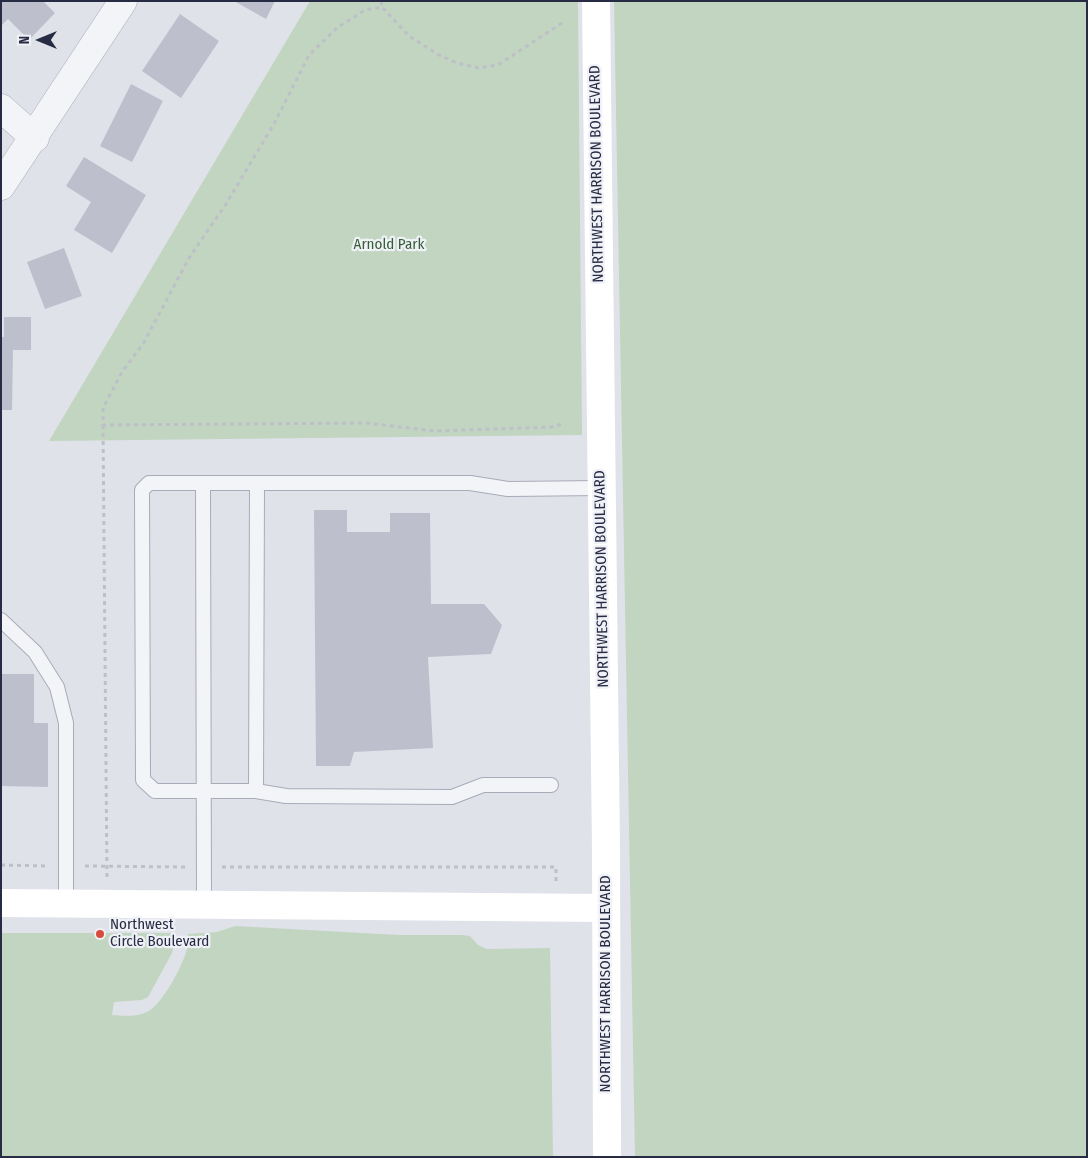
<!DOCTYPE html>
<style>
body{margin:0}
#map{position:relative;width:1088px;height:1158px;overflow:hidden;background:#e0e2ea;font-family:"Fira Sans Condensed",sans-serif}
canvas{display:block}
.frame{position:absolute;inset:0;border:2px solid #272b43;pointer-events:none}
.north{position:absolute;left:15px;top:15px;width:50px;height:50px;-webkit-text-stroke:4px #f0f1f7;paint-order:stroke;rotate:270deg;font-size:14px;font-weight:700;line-height:20px;text-align:center;color:#272b43}
.north::after{content:'';display:block;margin:auto;width:18px;height:22px;background:#272b43;clip-path:polygon(50% 0,100% 100%,50% 72%,0 100%)}
</style>
<div id="map">
<canvas width="1088" height="1158"></canvas>
<div class="frame"></div>
<div class="north">N</div>
</div>
<script>
const ctx = document.querySelector('canvas').getContext('2d');
ctx.lineJoin = 'round';
function fill(path, color) {
  ctx.fillStyle = color;
  ctx.fill(path, 'evenodd');
}
function stroke(path, color, width, dash) {
  ctx.strokeStyle = color;
  ctx.lineWidth = width;
  ctx.lineCap = dash ? 'butt' : 'round';
  ctx.setLineDash(dash || []);
  ctx.stroke(path);
}
function write(font, color, halo, rows, align = 'center') {
  ctx.font = font + ' "Fira Sans Condensed",sans-serif';
  ctx.lineWidth = 4.5;
  ctx.setLineDash([]);
  ctx.textBaseline = 'middle';
  ctx.strokeStyle = halo;
  ctx.fillStyle = color;
  for (const [text, x, y, turn = 0] of rows) {
    ctx.save();
    ctx.translate(x, y);
    ctx.rotate((+turn || 0) * Math.PI / 180);
    ctx.textAlign = isNaN(turn) ? turn : align;
    if (halo) ctx.strokeText(text, 0, 0);
    ctx.fillText(text, 0, 0);
    ctx.restore();
  }
}
const green = new Path2D(`
 M310,1H578L582,435L49,441Z
 M614,1H1087V1157H635Z
 M235,926L399,935H462L470,936L478,945L487,949L550,948L553,1157H1V933H176L172,953L148,997L142,1000L114,1002L112,1015C123,1016 137,1017 147,1012C162,1005 183,965 187,949C188,945 187,938 188,934L217,932Z`);
const building = new Path2D(`
 M1,1H43L55,13L29,40L8,19L1,26Z
 M234,1H275L266,19Z
 M180,14L219,41L181,98L142,71Z
 M131,84L163,101L132,162L100,146Z
 M84,157L146,195L112,253L74,230L91,202L66,186Z
 M64,248L82,296L45,309L27,262Z
 M4,317H31V350H13L12,410H1V337H4Z
 M314,510H347V532H390V513H430L431,604H484L502,625L491,654L428,657L433,748L354,752L350,766H316Z
 M1,674H34V723H48V787L1,786Z`);
const path = new Path2D(`
 M381,1L382,7
 M562,23L498,65L478,68L457,63L439,55L409,36L382,7L365,10L338,27L309,55L275,122L226,204L189,258L143,344L122,372L103,408V425L366,423L435,431L554,427L564,423
 M103,425L107,880
 M1,865L49,866
 M85,866L186,867
 M222,867H556V884`);
const lane = new Path2D(`
 M203,483L204,903
 M1,620L35,652L57,687L66,723V903
 M551,785H483L452,797L286,796L256,791H155L143,780L142,490L149,483H470L508,489L601,488
 M256,791L257,483`);
const street = new Path2D(`
 M1,108L35,138
 M1,186L123,1`);
const secondary = new Path2D(`
 M596,1L606,849L607,1157
 M1,903C203,903 404,908 606,908`);
const markers = [
 [100,934,5,"#d74b3d"]
];
const streetNames = [
 ["NORTHWEST HARRISON BOULEVARD",597,174,-91],
 ["NORTHWEST HARRISON BOULEVARD",602,579,-91],
 ["NORTHWEST HARRISON BOULEVARD",606,984,-90]
];
const parkNames = [
 ["Arnold Park",389,245]
];
const poiNames = [
 ["Northwest",110,925],
 ["Circle Boulevard",110,942]
];
fill(green, '#c1d5c1');
fill(building, '#bdbfcd');
stroke(lane, '#a8abb8', 16);
stroke(street, '#a8abb8', 29);
stroke(path, '#bec0c9', 3, [4, 4]);
stroke(lane, '#f3f4f8', 14);
stroke(street, '#f3f4f8', 28);
stroke(secondary, '#fff', 28);
for (const [x, y, r, color] of markers) {
  const dot = new Path2D();
  dot.arc(x, y, r, 0, 2 * Math.PI);
  ctx.fillStyle = color;
  ctx.fill(dot);
  stroke(dot, '#f0f1f7', 2);
}
write('15px', '#272b43', '#f0f1f7', streetNames);
write('15px', '#345f36', '#f0f1f7', parkNames);
write('15px', '#272b43', '#f0f1f7', poiNames, 'left');
</script>
